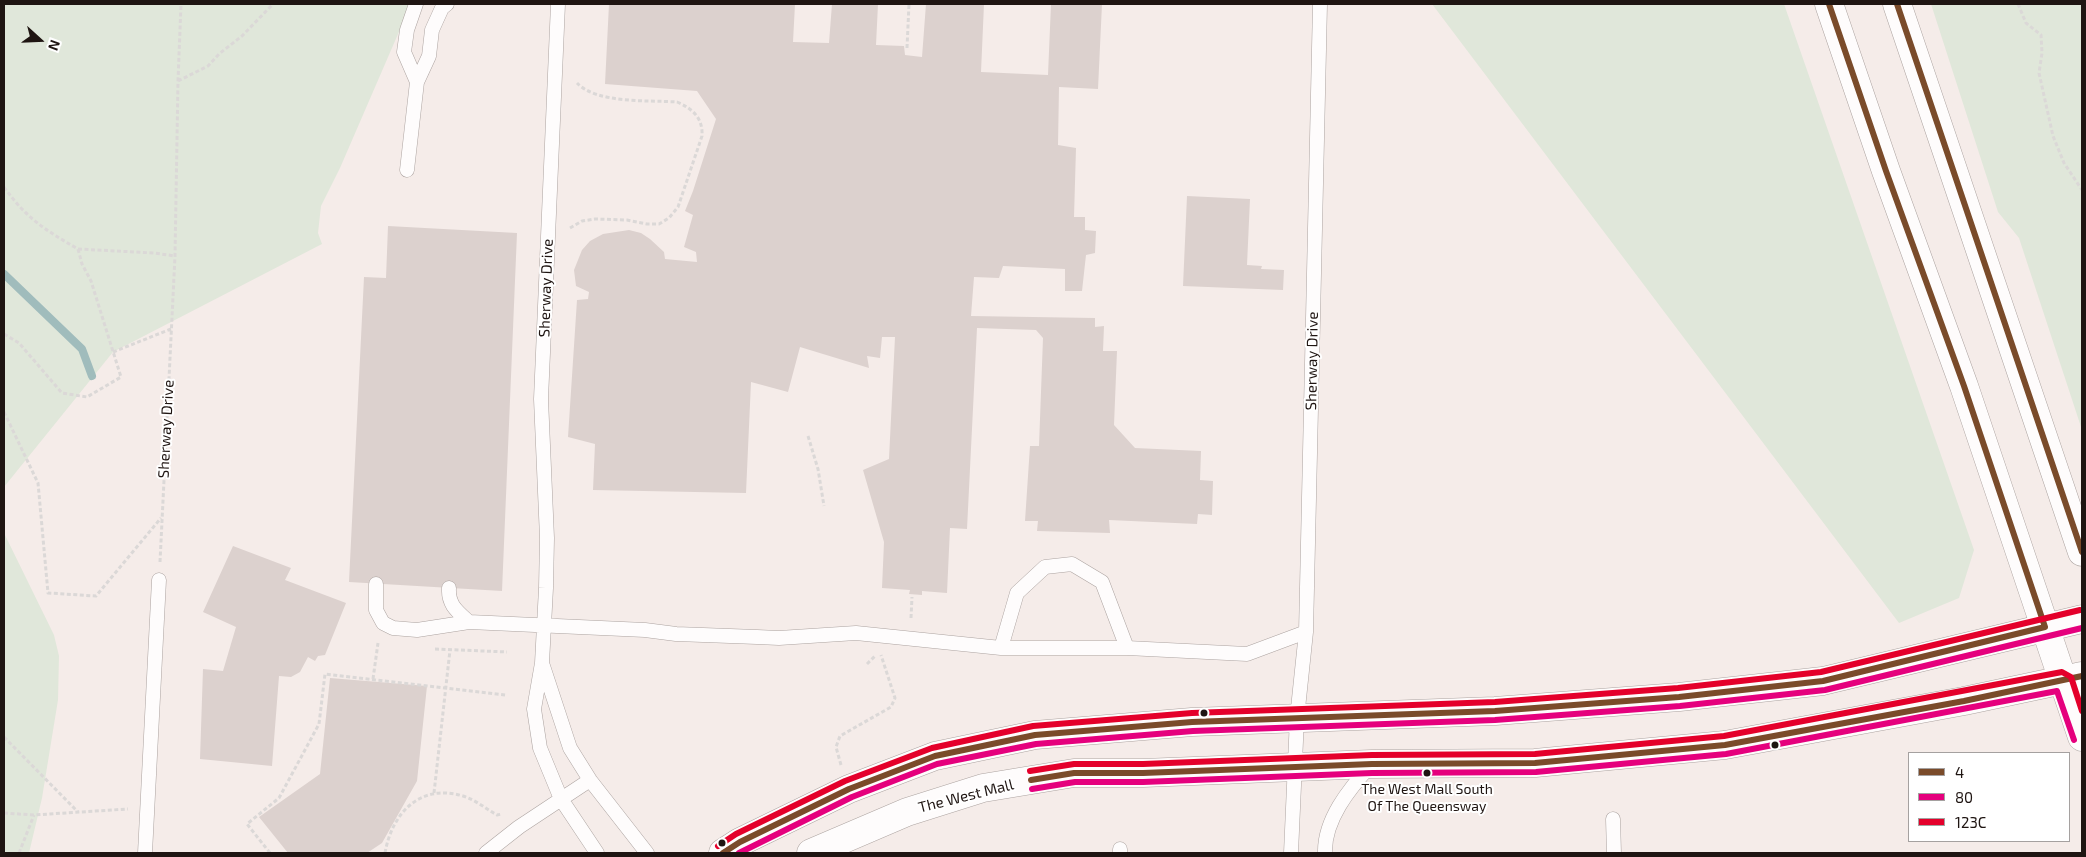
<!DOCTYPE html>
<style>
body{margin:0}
#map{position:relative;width:2086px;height:857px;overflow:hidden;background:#f5ece9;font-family:"Exo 2",sans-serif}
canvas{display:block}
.frame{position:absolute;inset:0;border:5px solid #1f1512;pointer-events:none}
.legend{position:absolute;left:1908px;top:752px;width:162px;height:90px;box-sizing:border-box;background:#fff;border:1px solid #a5a1a0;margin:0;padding:6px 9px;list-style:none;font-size:15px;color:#1f1512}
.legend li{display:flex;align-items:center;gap:10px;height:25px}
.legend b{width:25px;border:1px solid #a5a1a0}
.north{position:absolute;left:15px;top:15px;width:50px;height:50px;-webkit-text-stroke:4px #fff;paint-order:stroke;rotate:110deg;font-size:14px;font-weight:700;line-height:20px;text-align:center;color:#1f1512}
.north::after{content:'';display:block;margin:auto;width:18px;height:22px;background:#1f1512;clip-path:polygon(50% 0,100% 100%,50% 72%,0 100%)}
</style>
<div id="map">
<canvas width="2086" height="857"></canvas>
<div class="frame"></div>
<ul class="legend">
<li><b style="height:6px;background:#7a4b2a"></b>4</li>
<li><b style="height:6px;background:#e5007d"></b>80</li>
<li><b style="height:6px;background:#e4002b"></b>123C</li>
</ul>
<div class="north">N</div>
</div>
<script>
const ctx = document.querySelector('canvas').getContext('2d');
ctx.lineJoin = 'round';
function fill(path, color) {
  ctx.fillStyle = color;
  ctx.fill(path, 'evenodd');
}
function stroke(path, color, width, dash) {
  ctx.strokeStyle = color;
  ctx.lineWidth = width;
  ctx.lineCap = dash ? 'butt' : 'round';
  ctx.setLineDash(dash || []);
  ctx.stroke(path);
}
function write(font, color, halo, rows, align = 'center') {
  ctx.font = font + ' "Exo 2",sans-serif';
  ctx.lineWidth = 4;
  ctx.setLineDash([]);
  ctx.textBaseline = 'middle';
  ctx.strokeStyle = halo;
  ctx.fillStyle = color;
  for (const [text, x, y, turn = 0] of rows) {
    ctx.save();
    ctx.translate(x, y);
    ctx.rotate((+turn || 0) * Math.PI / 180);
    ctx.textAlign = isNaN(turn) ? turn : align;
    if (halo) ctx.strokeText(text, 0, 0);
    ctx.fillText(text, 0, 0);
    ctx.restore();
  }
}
const green = new Path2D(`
 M4,4H411L340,168L321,206L318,233L322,244L113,352L4,487Z
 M1432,4H1784L1974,550L1959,598L1899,623Z
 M1931,4H2082V430L2019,238L1998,212Z
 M4,533L54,635L59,656L58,700L42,798L29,853H4Z`);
const stream = new Path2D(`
 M4,274L82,349L92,376`);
const building = new Path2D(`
 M609,4H795L793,42L829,43L832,4H878L876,45L904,46L905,55L922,57L926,4H984L981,72L1048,75L1051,4H1102L1098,89L1059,87L1058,145L1076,148L1074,217H1085V230L1096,231L1095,253L1086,255L1082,291H1065V269L1003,266L999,278L974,277L971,316L1095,318V327L1104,326L1103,351H1117L1114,425L1135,448L1201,451L1200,480L1213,481L1212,515L1198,514L1197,524L1109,520L1110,533L1037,531L1038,521H1025L1030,446H1039L1043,338L1036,330L977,328L967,529L950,528L947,593L922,591V595L909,594L910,590L882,588L884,542L863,470L889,459L895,337H882L880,358L867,356L869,368L800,347L788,392L751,382L746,493L593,490L595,444L568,437L577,300L588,299L589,292L576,286L574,270L582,250L590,241L603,234L629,230L641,233L650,239L664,252L665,259L697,262L696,252L684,247L693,215L685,211L693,191L716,119L697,91L605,84Z
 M1187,196L1250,199L1247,265L1262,266L1261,269L1284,270L1283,290L1183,286Z
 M388,226L517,233L502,591L349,582L364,277L386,278Z
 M233,546L291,568L285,580L346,603L325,655L318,656L315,661L308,657L300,672L291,677L279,676L272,766L200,759L203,669L223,671L236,627L203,612Z
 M330,678L427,686L417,781L382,843L367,853H288L259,817L320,774Z`);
const path = new Path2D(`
 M2018,4L2026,23L2041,35L2042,53L2039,73L2053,136L2064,163L2082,190
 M907,48L909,4
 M178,81L208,66L219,54L242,36L273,4
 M4,187C26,218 45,230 78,249L82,264L91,281L121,377L87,397L62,393L19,343L4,334
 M570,228L582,221L595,219L627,220L647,224H659L669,218L678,207L702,136C703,118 693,109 677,102C649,100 597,104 577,83
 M78,249L154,253L175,256
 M113,352L171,329
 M4,412L38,483L48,593L96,596L161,518
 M808,436L818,469L824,506
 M160,562L175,256L178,81L181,4
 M911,618L912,597
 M435,649L507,652
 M867,664L876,655
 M373,679L378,643
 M4,737L78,812
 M841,765L836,747L840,736L891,707L895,698L881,655
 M434,793L450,650
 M4,813L34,815L128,809
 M19,853L34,815
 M270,853L247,824L279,798L319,724L325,674L506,695
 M385,853C392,813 420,783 463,796C476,800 486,809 497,815L502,814`);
const service = new Path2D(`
 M416,4L407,30L404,52L417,82
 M558,4L541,399L547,538L546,588L542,663L534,709L540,748L561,799L597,853
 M407,170L417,82L429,56L432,30L442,8L447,4
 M376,584V610L383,623L393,628L417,630L469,622L645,630L676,634L757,637L779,638L856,633L1001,648H1127L1247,654L1306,632
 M449,588C448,605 457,611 469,622
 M1001,648L1017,593L1045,567L1072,564L1102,582L1127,648
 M543,666L570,748L590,780L647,853
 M1613,819L1614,853
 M1120,849V853
 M145,853L159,580
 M486,853L519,827L590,780
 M1291,853L1297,718L1306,632L1320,4
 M1325,853C1324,820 1349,789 1371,765`);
const secondary = new Path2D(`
 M1829,4L1886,171L1964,386L2082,737
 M1897,4L2082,552
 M723,853L740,842L849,789L935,756L1035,735L1192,722L1495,711L1679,697L1823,681L2082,619
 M811,853L907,812L983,788L1074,773H1143L1372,764L1535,763L1725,745L1964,701L2082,676`);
const bus1 = new Path2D(`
 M1897,4L2082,552
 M1031,780L1074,773H1143L1372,764L1535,763L1725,745L1964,701L2082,676
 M723,853L740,842L849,789L935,756L1035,735L1192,722L1495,711L1679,697L1823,681L2045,627L1964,386L1886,171L1829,4`);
const bus2 = new Path2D(`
 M1032,789L1075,782H1143L1372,773L1536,772L1726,754L2057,691L2074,740
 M739,853L852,797L937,764L1036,744L1193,731L1495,720L1680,706L1825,690L2082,628`);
const bus3 = new Path2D(`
 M1030,771L1074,764H1143L1372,755L1535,754L1724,736L2062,672L2071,677L2082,711
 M718,846L736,834L845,781L932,748L1033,726L1192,713L1495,702L1678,688L1821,672L2080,610`);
const markers = [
 [1204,713,4.5,"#1f1512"],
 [1775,745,4.5,"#1f1512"],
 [1427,773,4.5,"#1f1512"],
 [722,843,4.5,"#1f1512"]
];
const busNames = [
 ["The West Mall South",1427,789],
 ["Of The Queensway",1427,806]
];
const streetNames = [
 ["Sherway Drive",546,288,-88],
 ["Sherway Drive",1312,361,-89],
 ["Sherway Drive",166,429,-87],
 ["The West Mall",966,796,-14]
];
fill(green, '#e0e7da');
stroke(stream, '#a0bcbc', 8);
fill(building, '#dcd1ce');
stroke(service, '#aca3a0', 15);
stroke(secondary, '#aca3a0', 29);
stroke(path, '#dbd8d7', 3, [4, 2.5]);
stroke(service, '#fefcfc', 14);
stroke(secondary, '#fefcfc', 28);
stroke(bus1, '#7a4b2a', 6);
stroke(bus2, '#e5007d', 6);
stroke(bus3, '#e4002b', 6);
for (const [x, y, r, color] of markers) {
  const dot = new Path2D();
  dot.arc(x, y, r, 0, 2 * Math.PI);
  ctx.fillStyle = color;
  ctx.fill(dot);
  stroke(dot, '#fff', 2);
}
write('14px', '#1f1512', '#fff', busNames);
write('15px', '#1f1512', '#fff', streetNames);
</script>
